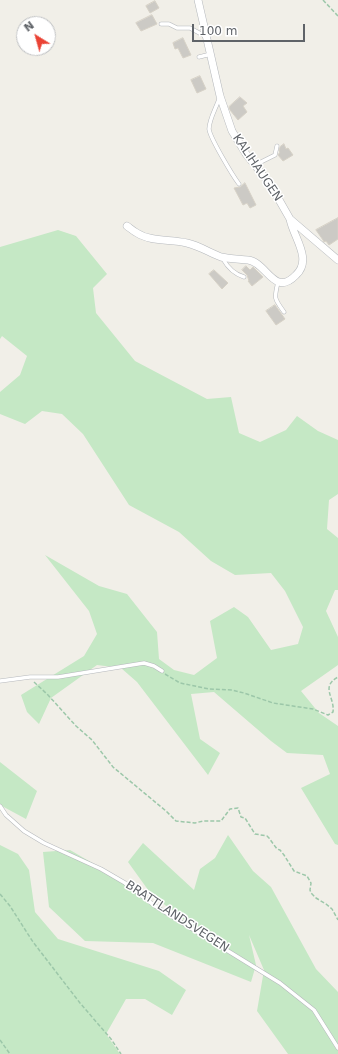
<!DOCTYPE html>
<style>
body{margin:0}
#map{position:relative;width:338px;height:1054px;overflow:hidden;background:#f1efe8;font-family:"DejaVu Sans",sans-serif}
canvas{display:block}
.north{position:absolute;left:16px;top:16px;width:40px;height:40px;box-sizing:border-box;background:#fff;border:1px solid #bfc1c3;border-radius:50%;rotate:323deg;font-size:11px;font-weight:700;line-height:16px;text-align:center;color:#5f6368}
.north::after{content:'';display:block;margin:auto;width:14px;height:18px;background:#ea4335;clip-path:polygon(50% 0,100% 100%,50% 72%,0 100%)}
.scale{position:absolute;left:192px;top:24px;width:113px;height:18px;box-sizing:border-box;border:2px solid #5f6368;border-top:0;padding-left:5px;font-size:12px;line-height:14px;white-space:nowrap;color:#5f6368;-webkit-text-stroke:3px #fff;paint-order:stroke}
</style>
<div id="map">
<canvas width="338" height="1054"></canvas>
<div class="north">N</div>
<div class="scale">100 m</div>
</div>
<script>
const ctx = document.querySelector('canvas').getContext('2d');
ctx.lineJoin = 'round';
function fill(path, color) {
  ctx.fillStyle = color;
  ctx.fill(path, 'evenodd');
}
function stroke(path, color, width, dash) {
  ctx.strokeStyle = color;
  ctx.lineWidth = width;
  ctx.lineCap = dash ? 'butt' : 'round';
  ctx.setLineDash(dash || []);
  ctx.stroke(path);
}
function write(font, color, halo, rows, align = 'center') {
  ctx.font = font + ' "DejaVu Sans",sans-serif';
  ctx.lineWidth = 3;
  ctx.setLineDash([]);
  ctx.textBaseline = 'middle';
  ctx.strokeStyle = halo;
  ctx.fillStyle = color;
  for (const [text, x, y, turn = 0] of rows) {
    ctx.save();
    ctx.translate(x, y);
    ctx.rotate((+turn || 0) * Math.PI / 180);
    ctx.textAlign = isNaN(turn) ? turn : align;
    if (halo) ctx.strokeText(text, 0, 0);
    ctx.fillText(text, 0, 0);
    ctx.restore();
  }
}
const green = new Path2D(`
 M58,230L76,236L107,274L93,288L96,313L135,361L207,399L231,397L239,433L260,442L286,430L297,416L318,431L338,440V494L329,500L327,529L338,538V590H335L326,611L338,637V665L301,691L319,713L338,726V845L335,844L301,788L330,774L323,755L287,753L271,741L214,692L191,694L200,739L220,753L208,775L137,682L121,668L97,665L51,698L39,724L27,712L21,695L84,656L97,634L89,611L45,555L99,586L127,594L157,632L159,659L174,670L194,675L217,658L210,621L234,607L248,617L271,650L298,644L303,627L285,591L271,573L235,575L211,561L179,532L129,505L83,434L62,414L42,411L25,424L0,414V392L20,375L27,356L2,336L0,339V247Z
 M0,762L37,791L26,819L0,805Z
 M228,835L253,871L271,887L316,969L338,992V1054H288L257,1011L264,970L249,935L256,965L251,982L153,943L85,941L49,907L43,852L70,850L108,872L159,910L188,923L151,894L128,862L143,843L194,890L200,869L215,858Z
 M0,845L18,854L29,870L35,912L58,939L159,971L186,990L172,1015L145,999H126L106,1034L120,1054H0Z`);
const building = new Path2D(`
 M155,1L159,8L150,13L146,6Z
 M152,15L157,24L141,31L136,23Z
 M183,38L191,55L183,58L178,48L175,49L173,43Z
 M200,76L206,89L197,93L191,80Z
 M240,97L247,103L243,106L247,112L238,120L230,110L229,107Z
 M284,144L286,149L288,148L293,155L283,161L278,155L280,152L279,151L280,147Z
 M245,183L256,205L250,208L247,203L243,205L234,188L240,187Z
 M338,218V239L329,245L326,241L324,242L323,240L316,230Z
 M246,266L250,270L253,267L263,277L252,286L248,281H249L247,275L242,270Z
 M214,270L228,283L222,289L209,274Z
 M275,305L285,319L276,325L266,311Z`);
const path = new Path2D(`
 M323,0L338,16
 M165,674L180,683L209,689L232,690L244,693L273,703L313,709L328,715L333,712C335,697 320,687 338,677
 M34,682L48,695L76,726L92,740L113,767L166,811L176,821L195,823L203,821H221L230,809L238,808L241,817L245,818L255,834L267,836L269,838L277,849L280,850L284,855L294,871L307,876L311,883L310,890L311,893L316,898L326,904L332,909L338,920
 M0,894L10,906L33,942L80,1003L111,1039L121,1054
 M0,1040L10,1054`);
const service = new Path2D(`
 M161,24H169L177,28H190L203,35L206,36
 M199,57L211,54
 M219,99C216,108 209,120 209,129C210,138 233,176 239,184
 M255,165L275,155L277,146
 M223,259C228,268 234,274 244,277
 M278,282C274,299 274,298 284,312
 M0,681L30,677H58L144,663L154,666L162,671
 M0,806L6,815L24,831L44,843L101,869L125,883L155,906L280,983L314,1010L338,1048`);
const minor = new Path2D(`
 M198,0L220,96L232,131L246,154L270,184L290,219L338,260
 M127,226C130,228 133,231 137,233C151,242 171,239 187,243C200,246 210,253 221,257C230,259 239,259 248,260C267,262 274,298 296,275C313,259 293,237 290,219`);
const streetNames = [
 ["KALIHAUGEN",257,168,56],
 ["BRATTLANDSVEGEN",177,917,33]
];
fill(green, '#c5e8c5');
fill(building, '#cccac5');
stroke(building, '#d6d1c6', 1);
stroke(service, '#b5b8bc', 4.5);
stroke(minor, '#b5b8bc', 8);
stroke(path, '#9cc7a9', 1.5, [4, 2]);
stroke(service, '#fff', 3.5);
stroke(minor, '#fff', 7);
write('12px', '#5f6368', '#fff', streetNames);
</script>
